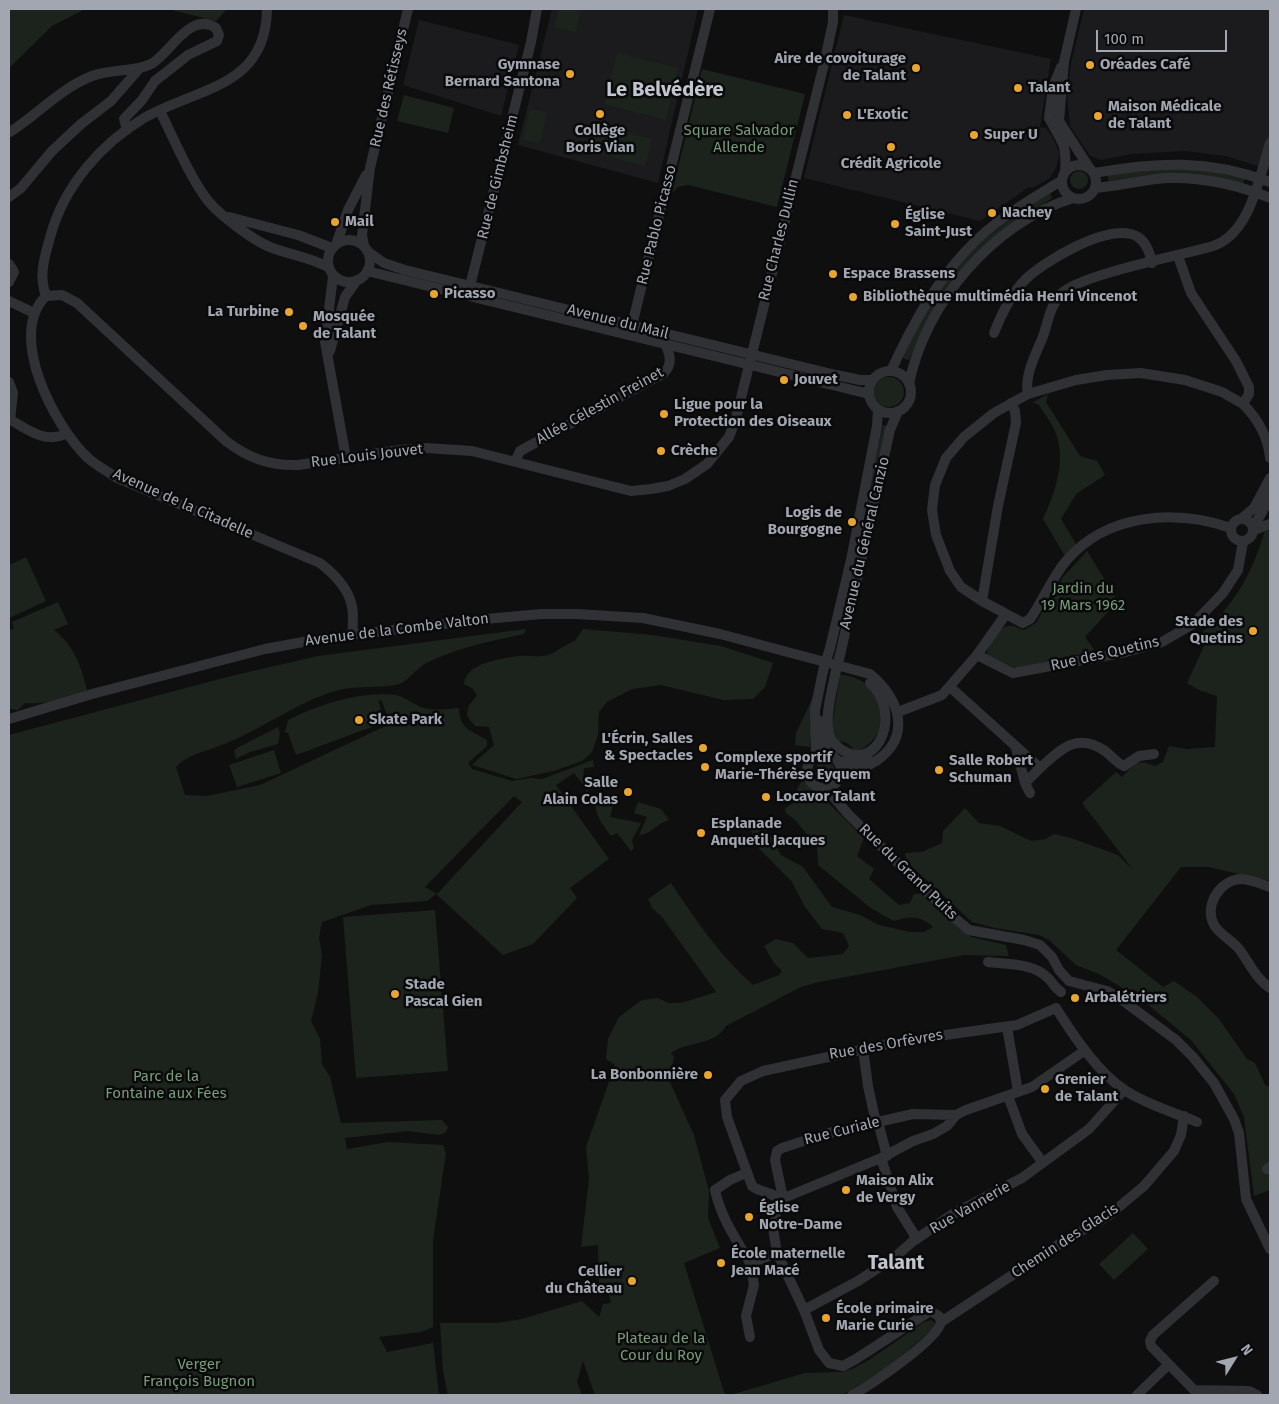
<!DOCTYPE html>
<meta charset="utf-8">
<style>
body{margin:0}
#map{position:relative;width:1279px;height:1404px;overflow:hidden;background:#0f0f10;font-family:"Fira Sans",sans-serif}
canvas{display:block}
.frame{position:absolute;inset:0;border:10px solid #a1a6b1;pointer-events:none}
.north{position:absolute;left:1209px;top:1334px;width:50px;height:50px;-webkit-text-stroke:4px #0a0a0b;paint-order:stroke;rotate:54deg;font-size:14px;font-weight:700;line-height:20px;text-align:center;color:#a1a6b1}
.north::after{content:'';display:block;margin:auto;width:18px;height:22px;background:#a1a6b1;clip-path:polygon(50% 0,100% 100%,50% 72%,0 100%)}
.scale{position:absolute;left:1096px;top:30px;width:131px;height:22px;box-sizing:border-box;border:2px solid #a1a6b1;border-top:0;padding-left:6px;font-size:15px;line-height:18px;white-space:nowrap;color:#a1a6b1;-webkit-text-stroke:4px #0a0a0b;paint-order:stroke}
</style>
<div id="map">
<canvas width="1279" height="1404"></canvas>
<div class="frame"></div>
<div class="north">N</div>
<div class="scale">100 m</div>
</div>
<script>
const ctx = document.querySelector('canvas').getContext('2d');
ctx.lineJoin = 'round';
function fill(path, color) {
  ctx.fillStyle = color;
  ctx.fill(path, 'evenodd');
}
function stroke(path, color, width, dash) {
  ctx.strokeStyle = color;
  ctx.lineWidth = width;
  ctx.lineCap = dash ? 'butt' : 'round';
  ctx.setLineDash(dash || []);
  ctx.stroke(path);
}
function write(font, color, halo, rows, align = 'center') {
  ctx.font = font + ' "Fira Sans",sans-serif';
  ctx.lineWidth = 5;
  ctx.setLineDash([]);
  ctx.textBaseline = 'middle';
  ctx.strokeStyle = halo;
  ctx.fillStyle = color;
  for (const [text, x, y, turn = 0] of rows) {
    ctx.save();
    ctx.translate(x, y);
    ctx.rotate((+turn || 0) * Math.PI / 180);
    ctx.textAlign = isNaN(turn) ? turn : align;
    if (halo) ctx.strokeText(text, 0, 0);
    ctx.fillText(text, 0, 0);
    ctx.restore();
  }
}
const built = new Path2D(`
 M552,9H698L658,183L518,145Z
 M1084,9H1270V170L1226,156L1184,151L1132,154L1101,160L1090,156L1070,126L1067,95L1071,63Z
 M844,15L1051,59L1040,127L1046,128L1053,138L1060,154L1056,168L1049,179L1032,188L1029,187L980,221L804,178Z
 M419,20L519,45L501,116L403,85Z`);
const green = new Path2D(`
 M9,9H85L52,26L9,68Z
 M168,9H227L216,21Z
 M559,9H581L576,32L554,27Z
 M617,53L678,68L666,120L604,104Z
 M702,69L805,94L777,207L688,185L678,187L672,193Z
 M404,95L454,108L448,133L397,121Z
 M530,109L547,112L540,143L523,140Z
 M595,125L652,139L645,166L589,151Z
 M1181,167L1246,178L1243,183L1184,174L1148,175L1109,181L1107,175Z
 M1070 180a9 9 0 1 1 18 0a9 9 0 1 1-18 0Z
 M1050,193L1052,198L979,251L918,340L909,360L903,358C921,315 949,271 984,240C1004,223 1027,208 1050,193Z
 M874 392a15 15 0 1 1 30 0a15 15 0 1 1-30 0Z
 M1048,394L1046,402L1080,456L1097,461L1105,475L1076,494L1061,519L1076,544L1065,556L1043,519C1055,493 1067,460 1055,431C1051,422 1044,413 1038,404L1032,403Z
 M883,425L887,426L869,507L865,506Z
 M1270,530V881L1208,867H1181L1116,950L1163,987L1174,981L1197,997L1219,1019L1247,1059L1255,1063L1265,1085L1270,1087V1190L1254,1196L1244,1117L1234,1094L1191,1040L1141,999L1099,974L1076,965L1049,940L1039,935L995,928L972,922L907,862L905,853L922,852L942,843L943,831L965,808L979,823L1000,826L1031,841L1046,839L1054,834L1071,838L1118,855L1134,871L1082,803L1116,772L1122,777C1135,764 1137,758 1155,766L1163,762L1169,746L1187,749L1215,747L1217,696L1199,690L1187,683L1204,646L1198,636C1235,606 1251,575 1265,531Z
 M1087,551L1118,601L1085,637L1095,651L1016,668L987,655C986,646 998,627 1008,626C1013,625 1019,629 1024,630L1036,623L1063,577Z
 M26,557L46,601L9,618V565Z
 M58,602L68,624L54,630C74,646 81,665 87,690C66,698 47,705 25,703L18,710L9,709V631L14,628L12,622Z
 M526,629L524,634C490,641 457,648 426,663C417,668 408,681 399,684C380,689 358,685 339,690C295,702 261,731 219,746C204,752 186,755 176,767L185,795L207,796L260,785L390,724L382,701L378,700L385,722L296,755L288,733L285,732L288,720C320,704 360,691 396,695C406,697 414,705 424,708C435,711 448,709 459,708C460,730 471,730 487,740V746L468,763L472,769L512,781L531,778L542,779L593,760L594,767L584,768L583,781L589,782L587,801L582,795L587,790L574,773L556,785L609,859L570,888L577,898L533,944L503,955L436,894L427,901L371,905L322,922L319,938L322,955L318,993L311,1021L320,1039L322,1064L330,1077L341,1123L442,1120L448,1127L446,1132L440,1135L408,1131L345,1138L347,1149L388,1142L443,1145L446,1153L433,1240V1327L421,1332L379,1337L387,1352L433,1343L439,1395H9V735L231,676L318,656ZM514,796L522,802L437,894L425,887Z
 M583,629L652,635L721,646L773,663L765,687L753,699L723,700L661,685L632,689L607,702L599,712L598,735L592,752L582,761L554,771L516,779L472,765L494,745L489,727L475,726L467,716L468,707L477,695L473,689L464,684C465,663 503,658 519,656C529,655 542,658 551,654C559,650 565,644 575,641Z
 M840,675C884,676 899,736 855,752C852,746 846,741 839,742L832,727Z
 M814,695L810,747L795,745L796,733Z
 M278,727L280,733L278,744L250,752L236,759L234,751L237,748Z
 M274,750L281,773L237,787L229,765Z
 M815 771a10 10 0 1 1 20 0a10 10 0 1 1-20 0Z
 M802,781L812,787L864,838L857,856L874,869L869,879L899,905L910,903L914,894L925,893L971,937L1006,945L1009,956L964,955L819,982L801,987L726,1026C715,1046 686,1041 671,1053L674,1057L669,1080L694,1135L709,1191L708,1218L720,1248L684,1263L725,1395H595L583,1361L577,1382L582,1395H448L443,1371L440,1323H497L522,1319L582,1301L599,1317L603,1304L611,1303L608,1290L601,1288L599,1283L598,1245L581,1247L589,1179L586,1147L615,1065L606,1059L608,1039L619,1017L642,1000L658,998L668,1003H681L716,992L662,917L652,908L648,899L671,883C695,919 720,956 753,985L779,975L782,971L774,963L764,946L776,939L793,943L808,958L843,954L849,946L843,933L822,929L805,907L792,882L751,840L753,833L748,829L756,824L769,832L781,855L803,867L832,907L860,915L879,925L910,932H924L933,927C921,915 909,916 894,921L872,909L818,865L817,846L795,820L786,813L785,808L795,802L797,789Z
 M598,794L615,798L610,817L641,823L632,840L634,848L631,851L617,833L611,836C601,823 594,814 595,796Z
 M638,802L661,809L669,820C657,823 651,835 639,835L647,817L634,813Z
 M435,910L448,1071L356,1078L343,917Z
 M1133,1233L1148,1249L1114,1280L1099,1264Z
 M931,1320L935,1323L934,1328L885,1370L842,1395H730L805,1373L841,1372L852,1369L869,1360L924,1322Z`);
const stream = new Path2D(`
 M232,1382L235,1383`);
const minor = new Path2D(`
 M1076,9L1064,62L1059,121L1090,169
 M1061,67L1053,87L1049,118C1062,143 1067,142 1065,172
 M160,111C173,137 191,180 209,202C220,215 254,241 270,247C290,255 310,257 328,267
 M10,132C38,114 61,88 92,76C111,69 136,72 151,64C169,55 190,10 216,28L219,35L217,41L188,55L155,81L142,100L124,119L127,130
 M1062 182a17 17 0 1 1 34 0a17 17 0 1 1-34 0Z
 M1094,173C1157,162 1208,159 1270,182
 M1096,188C1120,186 1144,179 1169,178C1202,177 1239,185 1270,198
 M9,197L21,188L52,151L81,124L111,101L139,69
 M229,217L298,235L332,248
 M328 261a21 21 0 1 1 42 0a21 21 0 1 1-42 0Z
 M337,242L348,210L366,175
 M364,246L362,235L370,168L408,9
 M367,251L384,263L405,270L836,375L860,380H873
 M1178,256L1191,293L1236,361L1249,387V394L1243,404C1258,419 1268,437 1270,458
 M9,264L14,272L9,282
 M367,271L869,394
 M333,276L325,342L346,458
 M470,286L531,42L537,9
 M46,296L62,295L77,303L226,441C248,458 270,466 298,465L400,450L426,448L472,451L631,491L651,489L668,486L685,479L707,464L729,437L736,418L824,64L833,22V9
 M46,296C6,335 55,427 88,458C97,466 107,471 117,478L320,563C333,573 349,589 352,607C354,615 352,626 353,634
 M46,296C38,274 45,256 51,234C65,185 101,144 144,118C198,87 266,88 267,9
 M9,301L34,313
 M632,325L710,9
 M994,333C1001,315 1009,298 1022,283C1040,263 1111,220 1138,237C1147,243 1150,253 1152,263
 M330,351L345,297L357,280
 M891,371C918,312 951,254 1006,216C1024,203 1043,192 1061,181
 M869 392a21 21 0 1 1 42 0a21 21 0 1 1-42 0Z
 M9,382L13,393L10,420
 M909,384C925,303 993,223 1073,198
 M1028,394C1024,377 1035,355 1042,339C1048,324 1049,307 1061,294C1078,275 1183,255 1213,246C1251,233 1259,177 1270,143
 M9,419C27,429 46,445 67,433
 M515,462L520,451L664,373C673,364 670,354 665,344
 M1231 530a11 11 0 1 1 22 0a11 11 0 1 1-22 0Z
 M1241,519L1254,508L1270,478
 M1231,528C1175,509 1107,513 1066,561C1051,579 1043,601 1030,619L1023,623L982,601L961,587L950,571L936,535L932,510L935,485L946,458L964,437L994,413L1028,394L1076,380L1107,375L1141,373L1185,380L1222,392L1243,404
 M1253,528L1267,503L1270,486
 M1254,530L1270,524
 M982,601L998,506L1016,423L1015,411L1011,403
 M830,648L851,560L877,426L878,410
 M841,651L890,430L898,411
 M977,655L1013,673L1126,652L1162,642L1193,624L1223,593L1238,570L1243,542
 M835,675C832,691 826,711 828,728C829,737 834,745 842,750C880,773 902,711 870,683
 M950,687L1040,768C1061,749 1077,732 1105,751C1112,756 1116,763 1124,766L1139,756L1154,754
 M898,712L942,695L977,655L1006,614
 M9,719L92,694L265,649L325,638L486,619L541,614H576L643,618L720,634L870,674C899,698 913,736 876,761C865,768 853,772 840,776
 M822,721L824,744L828,754
 M1016,748L1025,783L1030,793
 M807 771a17 17 0 1 1 34 0a17 17 0 1 1-34 0Z
 M816,756L815,710L823,671
 M838,761L853,764L868,759
 M1025,783L1040,768
 M826,788L848,814L949,913L969,930L1024,940L1040,945L1052,957L1059,970L1069,981L1107,991L1118,997L1176,1040L1193,1057L1214,1083L1234,1119L1239,1133L1246,1199L1270,1249
 M1270,887C1261,884 1250,879 1240,879C1219,881 1204,906 1214,925C1220,935 1232,940 1239,949C1249,962 1256,979 1270,988
 M988,962C1006,964 1034,963 1048,978C1053,983 1055,988 1061,992
 M1056,1008C1073,1035 1098,1073 1126,1091C1148,1105 1173,1112 1197,1122
 M1007,1027L1018,1091
 M863,1049L868,1086L876,1123
 M1008,1096L1022,1134L1043,1163
 M878,1122L887,1156
 M881,1158L897,1207L917,1239
 M1267,1169L1270,1167
 M746,1173L730,1180L715,1190C721,1218 736,1239 750,1263L777,1253
 M783,1198L775,1160L777,1151L782,1148L825,1134L913,1114L956,1115
 M779,1200L881,1158L913,1141L933,1134L947,1126L956,1115L966,1110L1032,1087L1084,1051
 M750,1263L754,1285L746,1316L750,1337
 M1214,1281L1153,1335L1150,1341L1151,1346L1194,1390L1249,1391L1257,1395
 M804,1310L858,1281L895,1257L912,1242L953,1214L1022,1178L1089,1129L1124,1090
 M941,1322L939,1316L930,1311L856,1359L843,1366L829,1363L819,1350L804,1310L777,1253L773,1228L779,1200C772,1191 761,1193 752,1186L727,1117L725,1100L741,1081L763,1071L902,1041L1017,1025L1056,1008
 M941,1322L1067,1239L1108,1216L1144,1186L1174,1151L1181,1135L1184,1116
 M852,1395C869,1386 938,1340 941,1322
 M1137,1395L1168,1365`);
const minorBridge = new Path2D(`
 M823,671L830,648
 M835,675L841,651`);
const markers = [
 [1090,65,5,"#e8a52f"],
 [916,68,5,"#e8a52f"],
 [570,74,5,"#e8a52f"],
 [1018,88,5,"#e8a52f"],
 [600,114,5,"#e8a52f"],
 [847,115,5,"#e8a52f"],
 [1098,116,5,"#e8a52f"],
 [974,135,5,"#e8a52f"],
 [891,147,5,"#e8a52f"],
 [992,213,5,"#e8a52f"],
 [335,222,5,"#e8a52f"],
 [895,224,5,"#e8a52f"],
 [833,274,5,"#e8a52f"],
 [434,294,5,"#e8a52f"],
 [853,297,5,"#e8a52f"],
 [289,312,5,"#e8a52f"],
 [303,326,5,"#e8a52f"],
 [784,380,5,"#e8a52f"],
 [664,414,5,"#e8a52f"],
 [661,451,5,"#e8a52f"],
 [852,522,5,"#e8a52f"],
 [1253,631,5,"#e8a52f"],
 [359,720,5,"#e8a52f"],
 [703,748,5,"#e8a52f"],
 [705,767,5,"#e8a52f"],
 [939,770,5,"#e8a52f"],
 [628,792,5,"#e8a52f"],
 [766,797,5,"#e8a52f"],
 [701,833,5,"#e8a52f"],
 [395,994,5,"#e8a52f"],
 [1075,998,5,"#e8a52f"],
 [708,1075,5,"#e8a52f"],
 [1045,1089,5,"#e8a52f"],
 [846,1190,5,"#e8a52f"],
 [749,1217,5,"#e8a52f"],
 [721,1263,5,"#e8a52f"],
 [632,1281,5,"#e8a52f"],
 [826,1318,5,"#e8a52f"]
];
const poiNames = [
 ["Aire de covoiturage",906,59,"right"],
 ["de Talant",906,76,"right"],
 ["Gymnase",560,65,"right"],
 ["Bernard Santona",560,82,"right"],
 ["Oréades Café",1100,65],
 ["Talant",1028,88],
 ["Maison Médicale",1108,107],
 ["de Talant",1108,124],
 ["L'Exotic",857,115],
 ["Collège",600,131,"center"],
 ["Boris Vian",600,148,"center"],
 ["Super U",984,135],
 ["Crédit Agricole",891,164,"center"],
 ["Nachey",1002,213],
 ["Église",905,215],
 ["Saint-Just",905,232],
 ["Mail",345,222],
 ["Espace Brassens",843,274],
 ["Picasso",444,294],
 ["Bibliothèque multimédia Henri Vincenot",863,297],
 ["La Turbine",279,312,"right"],
 ["Mosquée",313,317],
 ["de Talant",313,334],
 ["Jouvet",794,380],
 ["Ligue pour la",674,405],
 ["Protection des Oiseaux",674,422],
 ["Crèche",671,451],
 ["Logis de",842,513,"right"],
 ["Bourgogne",842,530,"right"],
 ["Stade des",1243,622,"right"],
 ["Quetins",1243,639,"right"],
 ["Skate Park",369,720],
 ["L'Écrin, Salles",693,739,"right"],
 ["& Spectacles",693,756,"right"],
 ["Complexe sportif",715,758],
 ["Marie-Thérèse Eyquem",715,775],
 ["Salle Robert",949,761],
 ["Schuman",949,778],
 ["Salle",618,783,"right"],
 ["Alain Colas",618,800,"right"],
 ["Locavor Talant",776,797],
 ["Esplanade",711,824],
 ["Anquetil Jacques",711,841],
 ["Stade",405,985],
 ["Pascal Gien",405,1002],
 ["Arbalétriers",1085,998],
 ["La Bonbonnière",698,1075,"right"],
 ["Grenier",1055,1080],
 ["de Talant",1055,1097],
 ["Maison Alix",856,1181],
 ["de Vergy",856,1198],
 ["Église",759,1208],
 ["Notre-Dame",759,1225],
 ["École maternelle",731,1254],
 ["Jean Macé",731,1271],
 ["Cellier",622,1272,"right"],
 ["du Château",622,1289,"right"],
 ["École primaire",836,1309],
 ["Marie Curie",836,1326]
];
const streetNames = [
 ["Rue des Rétisseys",389,88,-77],
 ["Rue de Gimbsheim",498,177,-76],
 ["Rue Pablo Picasso",657,225,-76],
 ["Rue Charles Dullin",779,240,-76],
 ["Avenue du Mail",618,322,14],
 ["Allée Célestin Freinet",600,406,-29],
 ["Rue Louis Jouvet",367,456,-7],
 ["Avenue de la Citadelle",183,504,24],
 ["Avenue du Général Canzio",865,543,-77],
 ["Avenue de la Combe Valton",397,630,-7],
 ["Rue des Quetins",1105,654,-13],
 ["Rue du Grand Puits",908,872,44],
 ["Rue des Orfèvres",886,1045,-10],
 ["Rue Curiale",842,1131,-14],
 ["Rue Vannerie",970,1208,-30],
 ["Chemin des Glacis",1065,1241,-33]
];
const parkNames = [
 ["Square Salvador",739,131],
 ["Allende",739,148],
 ["Jardin du",1083,589],
 ["19 Mars 1962",1083,606],
 ["Parc de la",166,1077],
 ["Fontaine aux Fées",166,1094],
 ["Plateau de la",661,1339],
 ["Cour du Roy",661,1356],
 ["Verger",199,1365],
 ["François Bugnon",199,1382]
];
const districtNames = [
 ["Le Belvédère",665,90],
 ["Talant",896,1263]
];
fill(built, '#1b1b1d');
fill(green, '#1c231c');
stroke(stream, '#293238', 2.5);
stroke(minor, '#303135', 10);
stroke(minorBridge, '#303135', 10);
for (const [x, y, r, color] of markers) {
  const dot = new Path2D();
  dot.arc(x, y, r, 0, 2 * Math.PI);
  ctx.fillStyle = color;
  ctx.fill(dot);
  stroke(dot, '#0a0a0b', 2);
}
write('bold 15px', '#a1a6b1', '#0a0a0b', poiNames, 'left');
write('15px', '#a1a6b1', '#0a0a0b', streetNames);
write('15px', '#789b79', '#0a0a0b', parkNames);
write('bold 20px', '#c1c5cd', '#0a0a0b', districtNames);
</script>
